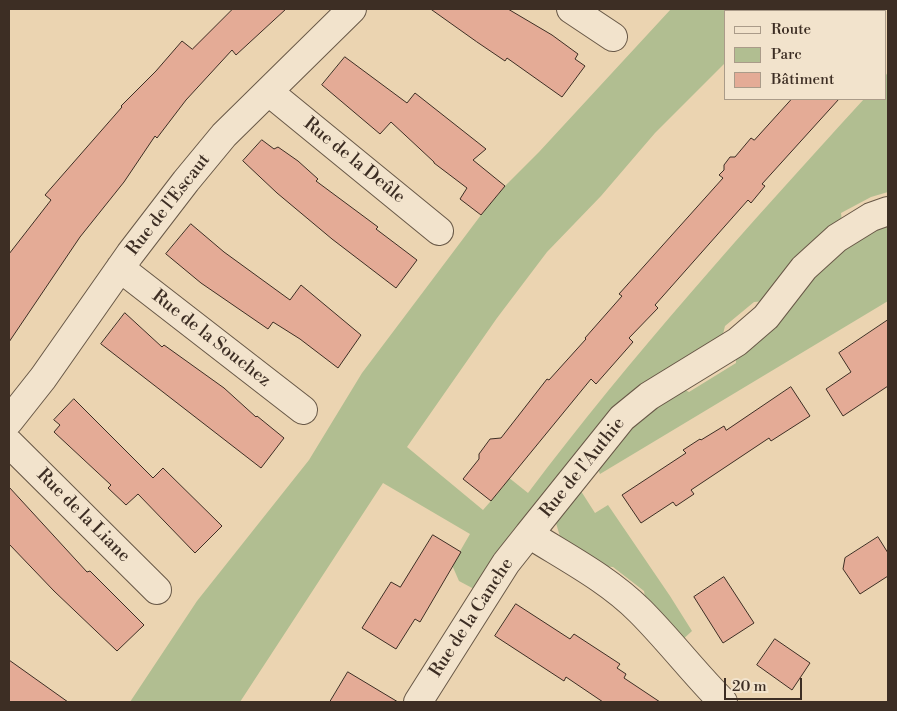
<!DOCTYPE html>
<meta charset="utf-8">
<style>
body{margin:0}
#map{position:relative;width:897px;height:711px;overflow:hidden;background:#ebd4b1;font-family:"Libre Bodoni",serif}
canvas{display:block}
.frame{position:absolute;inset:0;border:10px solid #3d2e24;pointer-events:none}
.legend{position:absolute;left:724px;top:10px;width:162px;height:90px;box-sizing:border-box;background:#f2e3cc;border:1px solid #aa9b89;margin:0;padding:6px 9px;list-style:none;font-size:15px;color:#3d2e24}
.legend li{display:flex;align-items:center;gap:10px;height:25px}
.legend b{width:25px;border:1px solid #aa9b89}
.scale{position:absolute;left:724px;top:678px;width:78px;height:22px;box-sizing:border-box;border:2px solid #3d2e24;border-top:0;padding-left:6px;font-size:15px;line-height:18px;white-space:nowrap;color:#3d2e24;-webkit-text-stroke:4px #f2e3cc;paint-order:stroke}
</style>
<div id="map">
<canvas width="897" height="711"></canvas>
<div class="frame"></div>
<ul class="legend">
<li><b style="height:6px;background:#f2e3cc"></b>Route</li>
<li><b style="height:14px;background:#b1be91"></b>Parc</li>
<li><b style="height:14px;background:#e4ab96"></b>Bâtiment</li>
</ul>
<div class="scale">20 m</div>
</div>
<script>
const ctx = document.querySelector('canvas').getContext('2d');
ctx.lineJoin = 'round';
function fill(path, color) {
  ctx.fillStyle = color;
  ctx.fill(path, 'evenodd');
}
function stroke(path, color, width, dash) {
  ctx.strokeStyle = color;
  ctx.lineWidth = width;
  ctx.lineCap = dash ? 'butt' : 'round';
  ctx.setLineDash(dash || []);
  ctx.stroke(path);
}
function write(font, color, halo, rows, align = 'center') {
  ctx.font = font + ' "Libre Bodoni",serif';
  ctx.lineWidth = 4;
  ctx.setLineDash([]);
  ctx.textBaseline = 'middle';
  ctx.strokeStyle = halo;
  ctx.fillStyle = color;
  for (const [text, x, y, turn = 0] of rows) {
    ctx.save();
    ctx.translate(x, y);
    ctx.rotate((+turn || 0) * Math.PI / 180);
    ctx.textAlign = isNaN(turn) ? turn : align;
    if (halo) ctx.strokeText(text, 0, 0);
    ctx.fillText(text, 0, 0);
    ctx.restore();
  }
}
const green = new Path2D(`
 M671,9H779L777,11H726V62L655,133L601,196L547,252L497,318L407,447L483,510L503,487L508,477L528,493C632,355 748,226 864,99H886V75L888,72V192L871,197L841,213L842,222L766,301L754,302L725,326L722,338L616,408L511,533L474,589L459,581L452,565L470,534L383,483L240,702H130L197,601L309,460L362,373L481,215L505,186L539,152Z
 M888,223V301L600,474L596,465L621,433L681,388L689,392L736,363V353L812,275L846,243Z
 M579,488L595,513L608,505L670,596L692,631L680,642L646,603L644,591L613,567L599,566L561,540L556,523L558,512Z`);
const building = new Path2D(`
 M233,9H286L236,55L232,50L186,100L157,138L155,136L124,182L80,237L9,342V254L51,200L45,195L122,107L121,106L156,71L182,41L192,49Z
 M431,9H508L552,35L578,54L575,59L585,66L562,97L507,58L505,61L477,42Z
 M345,57L407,103L415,93L486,149L473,160L505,186L481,215L460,199L467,188L434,163V162L391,122L380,134L322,85Z
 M792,99H839L762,184L765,186L751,203L748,200L655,305L658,308L629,338L633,342L596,384L591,379L491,501L463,479L479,459V454L490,439L501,438L547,379L549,380L586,339L585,338L622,296L619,294L723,178L719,175L724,170V165L730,157H735L751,138L754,140Z
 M262,140L274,149L278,147L298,161L318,179L316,181L378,227L376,229L417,260L396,288L332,239L277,193L243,161Z
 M191,224L224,252L290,300L301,285L361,335L338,368L300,339L273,322L268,329L201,283L166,254Z
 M125,313L162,347L164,345L224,388L256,417L257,416L284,438L261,468L101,344Z
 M888,320V386L843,416L826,389L851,372L839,353Z
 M791,387L810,416L771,441L769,438L691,490L694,494L676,506L673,502L641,523L622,495L686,453L683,450L700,439L701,440L724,426L726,430Z
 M74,399L153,478L163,468L222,526L195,553L138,494L126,505L108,488L111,485L54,432L60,425L54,420Z
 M9,487L87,572L90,571L144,625L117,651L54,591L9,544Z
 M433,535L461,552L420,622L415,619L396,649L362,628L391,582L400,587Z
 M878,537L888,553V576L860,594L843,569L845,558Z
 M724,577L754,623L723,643L694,597Z
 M516,604L570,639L574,634L620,664L617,668L626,674L624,678L660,702H603L566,677L564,681L495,636Z
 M775,639L810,663L792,690L757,665Z
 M9,660L68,702H9Z
 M348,672L398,702H330Z`);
const minor = new Path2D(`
 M571,9L613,37
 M269,92L439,231
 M120,268L303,410
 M9,421L43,378L130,254L186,181L224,135L352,9
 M9,443L157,590
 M418,702L506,563L529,534
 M723,702C694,673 669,640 640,611C608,579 567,558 529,534L622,418L649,396L737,342L766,317L804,268L837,238L871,217L888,211`);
const streetNames = [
 ["Rue de la Deûle",354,161,39],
 ["Rue de l'Escaut",169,205,-52],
 ["Rue de la Souchez",211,339,38],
 ["Rue de l'Authie",583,468,-51],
 ["Rue de la Liane",83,516,45],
 ["Rue de la Canche",472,618,-57]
];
fill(green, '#b1be91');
fill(building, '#e4ab96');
stroke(building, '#3d2e24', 1);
stroke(minor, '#685847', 30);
stroke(minor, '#f2e3cc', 28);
write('18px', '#3d2e24', '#f2e3cc', streetNames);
</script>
